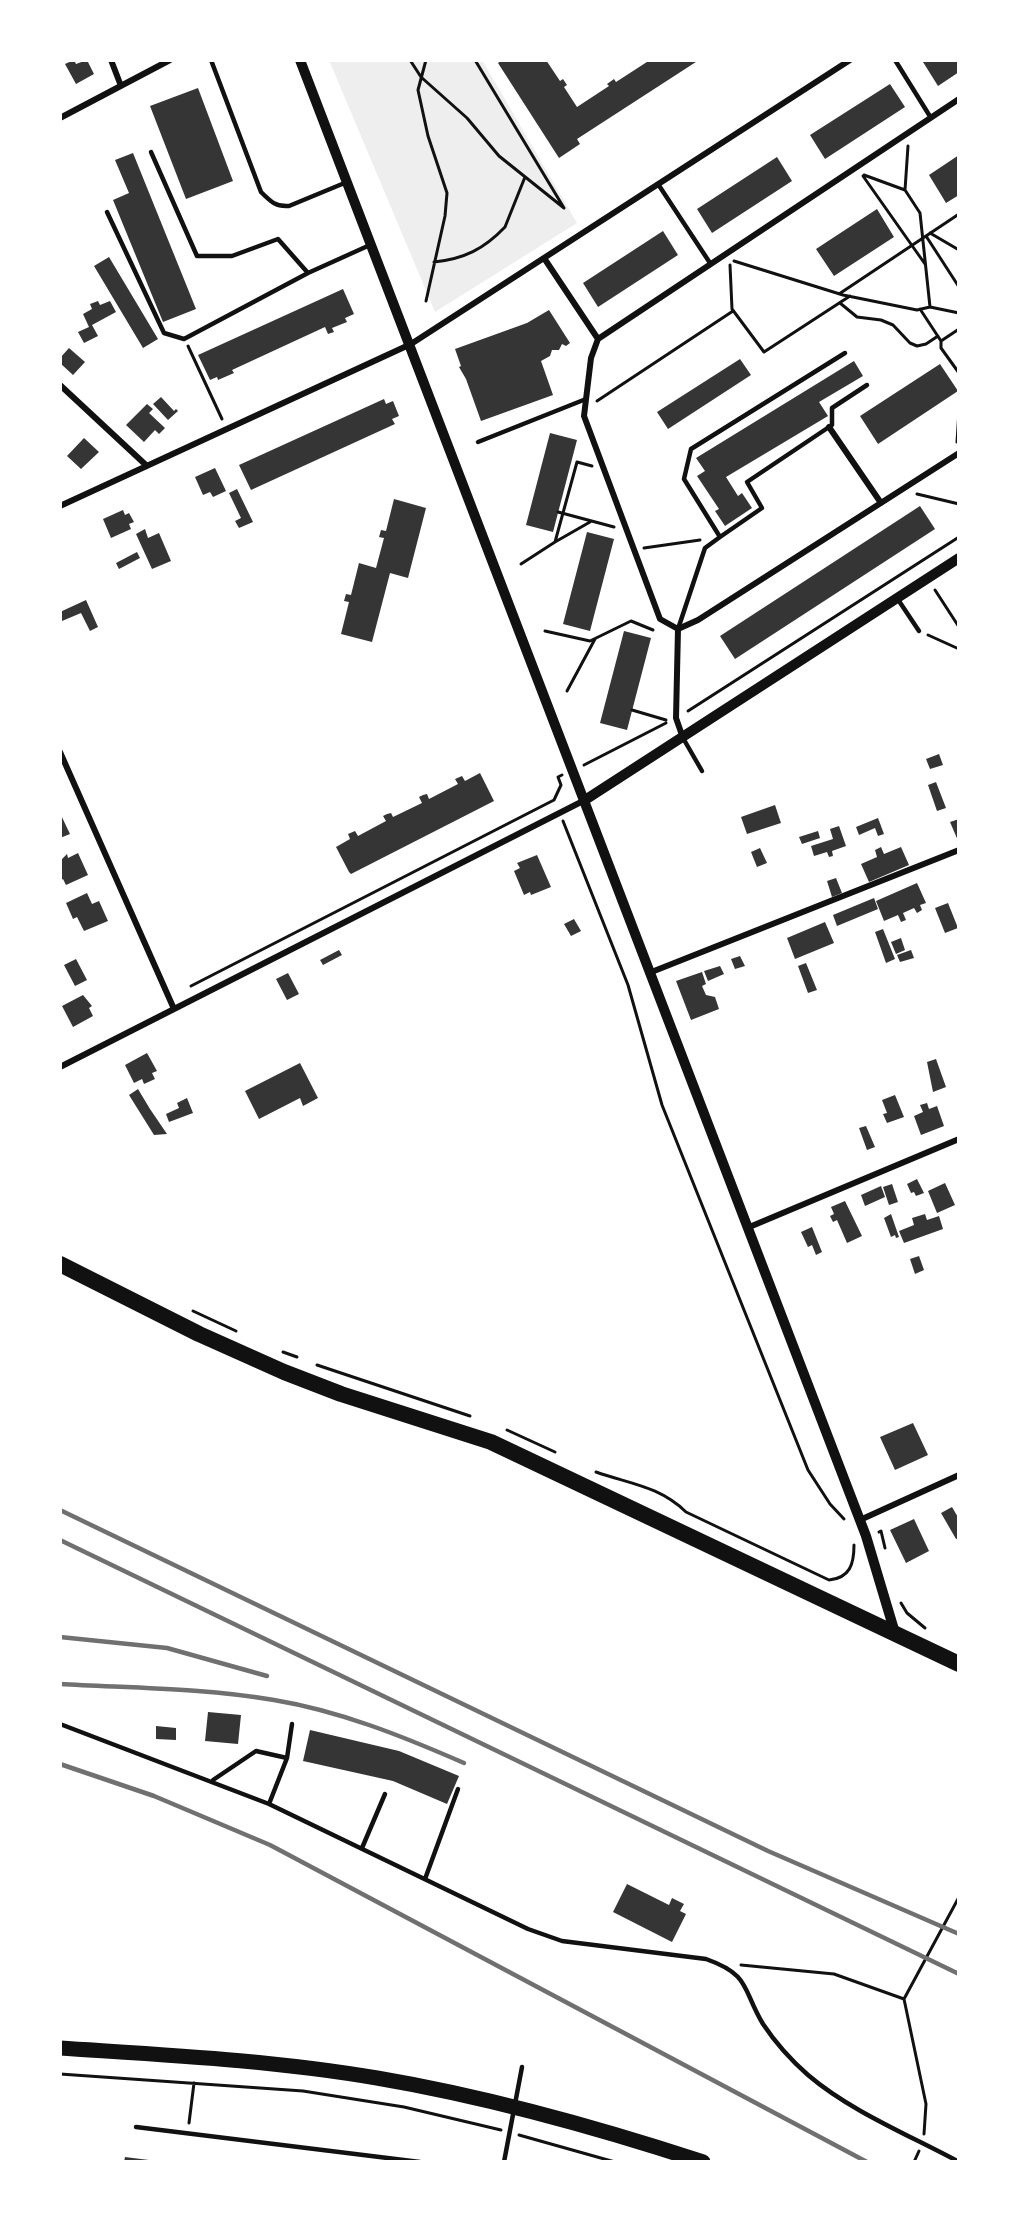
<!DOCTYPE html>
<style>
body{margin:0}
#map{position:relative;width:1019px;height:2222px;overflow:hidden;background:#fff;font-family:Georgia,serif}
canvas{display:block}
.frame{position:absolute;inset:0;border:62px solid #fff;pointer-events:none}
</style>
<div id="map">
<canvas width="1019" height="2222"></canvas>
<div class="frame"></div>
</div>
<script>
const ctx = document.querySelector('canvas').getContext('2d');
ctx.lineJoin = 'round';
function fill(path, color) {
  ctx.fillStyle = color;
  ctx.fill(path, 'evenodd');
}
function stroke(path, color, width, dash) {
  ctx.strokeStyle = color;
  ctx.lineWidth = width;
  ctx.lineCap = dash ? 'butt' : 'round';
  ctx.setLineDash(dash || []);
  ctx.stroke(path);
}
const green = new Path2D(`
 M329,60H482L577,223L435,312Z`);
const building = new Path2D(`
 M74,60L76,64L87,60L94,74L76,84L65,64Z
 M502,60H546L560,81L563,79L567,85L564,87L577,107L609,86L607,84L614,79L616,82L650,60H699L577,139L580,144L559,158L498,63Z
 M927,60H959V72L938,86L923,62Z
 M890,84L905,107L825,159L810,135Z
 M198,88L233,181L186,199L150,106Z
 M133,153L196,309L163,322L113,200L129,193L115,160Z
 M959,155V195L946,203L929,175Z
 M777,157L792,181L712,233L697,209Z
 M877,209L894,237L834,276L816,249Z
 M663,231L678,255L598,307L583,283Z
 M109,257L158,339L143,348L94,266Z
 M343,289L354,314L345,318L347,322L332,328L334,332L328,334L325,327L232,370L234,373L218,380L217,377L210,380L198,355Z
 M98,301L100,305L110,301L116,312L92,325L98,336L84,343L78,332L89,327L83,314L92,309L90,304Z
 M549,310L570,343L566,346L562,344L559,350H552L550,356L541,361L553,395L481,421L466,379L459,367L461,366L455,349L527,323Z
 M69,348L85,362L73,375L60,363V358Z
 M740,359L751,375L668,429L657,412Z
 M854,361L863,376L819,402L828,416L726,477L738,496L742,493L752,508L725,526L715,511L719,509L697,476L705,471L696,458Z
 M940,364L958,391L878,444L860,416Z
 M161,397L174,411L176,409L178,411L168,420L153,404Z
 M384,399L386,404L393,401L399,416L392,419L395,424L251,490L239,465Z
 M147,404L153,409L149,413L165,428L159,434L155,430L144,442L126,425Z
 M550,433L577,440L553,532L526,525Z
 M84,438L99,452L81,469L67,456Z
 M215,468L226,491L213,497L210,492L203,495L195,477Z
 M237,489L253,522L239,528L235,521L241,518L229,493Z
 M394,499L426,508L408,578L390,573L372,642L341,634L349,602L344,601L346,594L351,595L359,563L376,568L384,538L379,537L381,530L386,531Z
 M920,506L935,529L735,659L720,636Z
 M123,510L125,515L129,513L134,522L129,524L131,529L111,538L103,519Z
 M145,529L148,538L159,533L171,561L152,569L136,534Z
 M587,532L614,539L590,631L563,624Z
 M137,552L140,558L119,569L116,563Z
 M86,600L98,627L90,631L81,613L62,621L60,612Z
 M624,631L651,638L627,730L600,723Z
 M939,754L943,765L930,769L926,759Z
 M480,773L494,801L351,874L349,872L336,847L350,839L348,834L355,831L358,836L386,821L383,816L387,814L391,813L393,817L422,803L419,797L423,795L427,794L429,799L458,784L455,779L462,776L465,781Z
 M936,782L946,808L937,811L928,785Z
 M775,805L781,823L747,834L741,817Z
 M60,813L70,834L60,838Z
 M878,818L884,834L878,836L875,828L859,835L856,827Z
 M959,819V843L950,822Z
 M839,826L846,846L832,851L833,856L829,857L827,852L814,856L811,846L833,839L830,829Z
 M818,831L820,838L802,844L799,837Z
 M881,847L884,854L901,847L909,865L869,882L861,864L877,857L875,850Z
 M760,848L767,863L757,867L751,852Z
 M78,853L88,875L66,885L63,879L60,881V861L67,854L68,858Z
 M537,855L551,887L531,895L530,892L524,895L514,871L520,868L517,863Z
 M836,878L842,893L832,897L827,881Z
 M917,883L926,903L920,905L922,910L917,913L914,908L903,913L906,920L901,922L898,915L884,921L876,901Z
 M87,893L92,904L99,901L108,921L84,931L77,917L73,919L66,903Z
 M874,898L878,909L837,926L833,915Z
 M948,903L958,928L945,933L935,908Z
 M574,919L581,931L571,936L564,924Z
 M825,922L834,943L795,959L787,938Z
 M883,929L895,959L886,963L875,932Z
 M901,938L905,950L896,954L891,942Z
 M339,950L342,955L323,965L320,960Z
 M911,950L914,958L900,962L897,955Z
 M740,956L745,966L735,969L731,959Z
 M76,959L87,980L75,986L64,965Z
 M806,963L817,990L808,993L798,966Z
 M720,966L724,974L708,981L704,971Z
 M702,972L706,984L702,986L706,995L715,997L719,1009L691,1020L676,981Z
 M288,973L299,994L287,1000L276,979Z
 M83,995L92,1006L89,1008L93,1016L73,1027L62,1006Z
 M147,1053L157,1071L152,1073L155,1079L144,1084L142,1079L134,1083L125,1065Z
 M936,1059L946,1087L933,1092L927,1062Z
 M300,1063L318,1098L303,1106L300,1098L259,1119L245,1091Z
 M138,1089L150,1109L167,1134L154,1135L129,1095Z
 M895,1095L904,1117L887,1123L883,1114L887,1113L882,1100Z
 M187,1098L193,1113L169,1122L166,1114L179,1108L177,1103Z
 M927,1103L929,1109L937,1106L944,1126L921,1135L914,1116L923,1112L920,1105Z
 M866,1126L875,1147L867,1150L859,1128Z
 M917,1179L924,1193L916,1196L914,1192L911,1193L907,1184Z
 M945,1183L955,1205L937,1213L928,1191Z
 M892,1184L898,1202L889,1205L883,1187Z
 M881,1186L885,1197L865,1206L861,1195Z
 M845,1201L862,1236L847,1243L837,1220L833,1222L830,1216L834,1214L831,1207Z
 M891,1214L899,1237L896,1238L895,1235L891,1237L884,1218Z
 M925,1214L927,1220L939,1216L943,1229L904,1243L899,1231L914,1225L912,1218Z
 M812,1227L822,1252L816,1255L812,1245L808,1247L801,1232Z
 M919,1256L924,1270L915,1274L910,1259Z
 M913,1423L928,1455L895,1470L880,1437Z
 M952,1507L959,1519V1538L956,1539L941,1513Z
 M914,1519L929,1551L906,1563L890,1530Z
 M208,1712L241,1715L238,1744L205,1741Z
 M156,1726L176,1728V1740L156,1739Z
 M310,1730L399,1751L459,1776L447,1804L393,1781L303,1761Z
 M627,1884L669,1905L672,1898L684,1904L680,1911L686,1914L672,1942L613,1912Z
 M125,2157L157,2161V2162H124Z`);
const path = new Path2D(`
 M410,60L421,77L467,118L499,156L564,208L475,60
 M908,146L905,190L920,213L930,307
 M864,175L905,190
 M863,176L925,264
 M930,233L959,250
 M926,236L959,287
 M734,261L843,295L917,310L930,307L959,313
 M434,262C464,259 484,249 505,227L525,177
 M730,265L732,309L764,352L850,296
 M839,294L959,214
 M426,301L445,216L447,193L428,136L418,90L426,60
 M840,303L857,317L881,320L893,325L910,343L917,346L926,344L938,336
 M920,309L941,341L959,329
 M941,341V348L959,373
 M188,346L222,419
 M597,401L733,311
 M957,442L959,411
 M917,494L959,504
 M558,512L614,527
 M555,542L590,522
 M644,548L700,540
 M521,564L555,542L577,462L592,466
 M935,590L959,627
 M545,631L590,641L631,621L653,630
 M928,635L959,649
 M567,691L595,639
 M632,710L666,720
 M688,711L959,537
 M584,765L666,723
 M563,821L628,985L662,1105L808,1470L830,1504L844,1519
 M191,986L554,800L561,785L558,777L562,775
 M193,1311L236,1331
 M283,1352L297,1357
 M317,1365L470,1416
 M507,1430L555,1452
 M596,1472C630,1484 659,1486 686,1512L829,1580C850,1578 854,1564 854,1545
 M879,1532L881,1531L885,1548
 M901,1603L907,1613L925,1628
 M741,1965L834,1974L904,1999L926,2104L924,2134
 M904,1999L959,1897
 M60,2074L303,2091L404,2107L501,2130
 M189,2123L194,2083
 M519,2135L615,2162
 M914,2162L919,2151`);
const service = new Path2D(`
 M211,60L261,192C271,202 276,207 289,206L347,182
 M895,60L931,118
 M151,152L197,256H232L278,239L308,273
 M658,184L710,263
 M107,212L164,333L184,339L308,273L370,245
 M478,442L586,399
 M720,537L762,508L747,482L832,425V408L867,385
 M897,598L919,631
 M678,629L705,548L720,537L684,479L691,449L845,353
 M683,738L702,771
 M60,1724L269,1804L528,1929L562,1941L706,1959C751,1975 742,1989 763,2024C775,2042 792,2061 808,2075C850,2111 911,2136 959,2162
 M213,1780L256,1751L287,1758
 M269,1804L287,1758L292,1724
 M362,1848L385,1794
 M425,1879L458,1789
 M136,2127L420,2162
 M504,2162L522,2067`);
const minor = new Path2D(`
 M111,60L121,86
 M60,118L170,60
 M544,258L598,339
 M60,385L147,466
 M829,427L881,503
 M60,506L411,344L850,60
 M678,629L660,619L584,416L591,358L598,339L959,99
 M683,738L676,718L678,629L698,620L959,453
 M60,752L174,1009
 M649,973L959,850
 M60,1067L585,800
 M747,1228L959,1139
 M860,1520L959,1475`);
const tertiary = new Path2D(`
 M300,60L866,1536L895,1633
 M585,800L959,558`);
const primary = new Path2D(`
 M60,2048C166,2055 272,2060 377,2078C489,2097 596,2127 703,2162`);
const trunk = new Path2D(`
 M60,1264L199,1334L284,1372L341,1394L491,1442L959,1664`);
const rail = new Path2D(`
 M60,1510L768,1851L959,1934
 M60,1540L959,1974
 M60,1637L167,1648L267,1676
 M60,1684C131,1688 204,1688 274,1700C340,1711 402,1736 464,1763
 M60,1764L154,1796L270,1845L867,2162`);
fill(green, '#eee');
fill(building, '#353535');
stroke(path, '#111', 3);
stroke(service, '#111', 4.5);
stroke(minor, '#111', 6);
stroke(tertiary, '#111', 10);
stroke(primary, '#111', 15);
stroke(trunk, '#111', 16);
stroke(rail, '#707070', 4.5);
</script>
